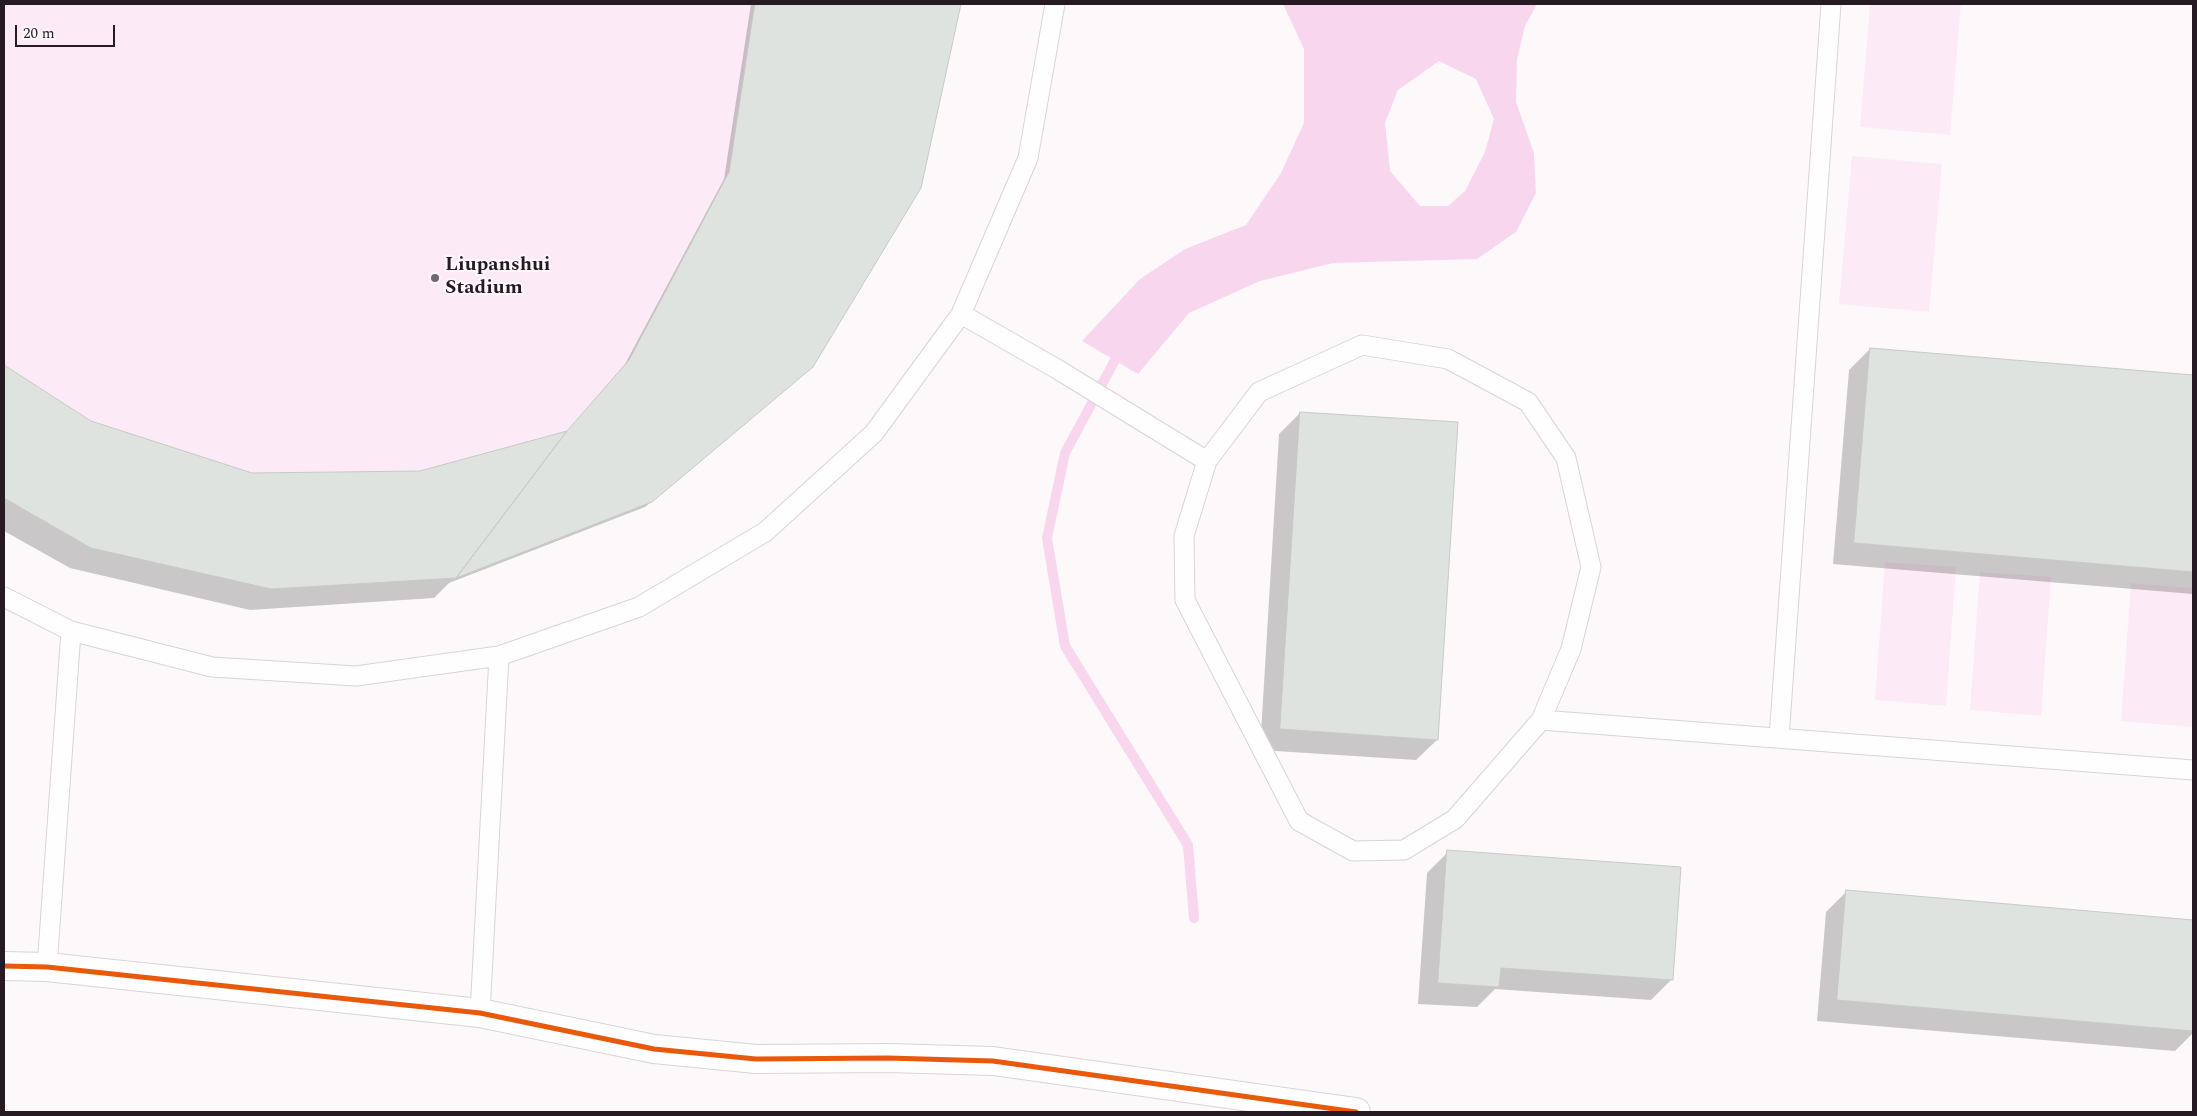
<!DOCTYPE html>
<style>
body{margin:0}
#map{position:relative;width:2197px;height:1116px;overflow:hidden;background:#fdf9fb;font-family:Spectral,serif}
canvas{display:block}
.frame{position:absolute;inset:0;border:5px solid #261b23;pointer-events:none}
.scale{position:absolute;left:15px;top:25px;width:100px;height:22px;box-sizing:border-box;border:2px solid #261b23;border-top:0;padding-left:6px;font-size:15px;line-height:18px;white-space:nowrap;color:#261b23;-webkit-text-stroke:4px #fef8fc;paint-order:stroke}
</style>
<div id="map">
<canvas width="2197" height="1116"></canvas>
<div class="frame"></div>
<div class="scale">20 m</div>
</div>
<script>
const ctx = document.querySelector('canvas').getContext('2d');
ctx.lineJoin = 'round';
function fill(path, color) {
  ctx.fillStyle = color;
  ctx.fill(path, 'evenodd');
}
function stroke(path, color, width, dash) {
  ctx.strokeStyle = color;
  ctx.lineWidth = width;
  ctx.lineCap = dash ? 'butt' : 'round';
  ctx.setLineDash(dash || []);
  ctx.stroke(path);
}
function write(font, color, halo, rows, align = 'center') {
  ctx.font = font + ' Spectral,serif';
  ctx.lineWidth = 4;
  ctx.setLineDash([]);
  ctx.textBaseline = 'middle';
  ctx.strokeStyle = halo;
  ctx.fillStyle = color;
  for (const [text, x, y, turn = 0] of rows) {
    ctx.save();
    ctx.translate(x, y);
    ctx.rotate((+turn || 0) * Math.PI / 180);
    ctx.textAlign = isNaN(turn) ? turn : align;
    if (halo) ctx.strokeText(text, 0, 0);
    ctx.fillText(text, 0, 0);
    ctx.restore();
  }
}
const green = new Path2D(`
 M4,4H961L921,188L813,367L652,502L456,578L271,589L91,548L4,498Z
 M1870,4H1961L1950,135L1860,127Z
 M1852,156L1942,164L1929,312L1839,304Z
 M1885,562L1956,567L1946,706L1875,700Z
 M1980,572L2051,577L2041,716L1970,710Z
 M2131,583L2193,588L2192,727L2121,721Z`);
const water = new Path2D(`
 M1283,4H1537L1525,26L1517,60L1516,102L1534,153L1536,193L1516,232L1477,259L1333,263L1260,281L1189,313L1138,374L1082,341L1140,279L1185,249L1246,225L1281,173L1304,123V49ZM1439,61L1476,79L1494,119L1485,152L1465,191L1448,206H1420L1390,171L1385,123L1398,90Z`);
const shadow = new Path2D(`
 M751,4H960L920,188L806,372L645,507L449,583L434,598L250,610L70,568L4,531V367L90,422L252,474L420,472L567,433L624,366L724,179Z
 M1870,349L2193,376V594L1833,564L1849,370Z
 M1300,413L1437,740L1416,760L1260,750L1279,434Z
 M1448,852L1672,979L1651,1000L1495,989L1477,1007L1418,1004L1427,873Z
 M1847,891L2193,921V1033L2175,1051L1817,1021L1826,912Z`);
const stream = new Path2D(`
 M1121,349L1065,453L1047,538L1065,646L1188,845L1194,918`);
const building = new Path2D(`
 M755,4H961L921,188L813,367L652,502L456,578L567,431L629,360L729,172Z
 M1870,348L2193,375V572L1854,543Z
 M4,365L91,421L252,473L420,471L567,431L456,578L271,589L91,548L4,498Z
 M1300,412L1458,422L1438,740L1280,729Z
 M1447,850L1681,867L1673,980L1501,968L1499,987L1438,983Z
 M1846,890L2193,920V1031L1837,1000Z`);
const service = new Path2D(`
 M961,314L1057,369L1207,461
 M1362,345L1448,359L1528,402L1566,458L1591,567L1571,649L1541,720L1455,819L1404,850L1353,851L1299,821L1185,600L1184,536L1207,461L1259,392Z
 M4,597L71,631L212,667L356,676L499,656L639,607L765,532L874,433L961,314L1028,158L1055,4
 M1541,720L2193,770
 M1779,738L1831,4
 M47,967L71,631
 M480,1013L499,656`);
const minor = new Path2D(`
 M4,966L47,967L480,1013L654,1049L756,1059L888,1058L993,1061L1356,1112`);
const cycleway = new Path2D(`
 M4,966L47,967L480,1013L654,1049L756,1059L888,1058L993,1061L1356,1112`);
const markers = [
 [435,278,5,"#71696f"]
];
const poiNames = [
 ["Liupanshui",445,266],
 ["Stadium",445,289]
];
fill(green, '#fcebf6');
fill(water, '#f8d6ed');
fill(shadow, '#0003');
stroke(stream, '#f8d6ed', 10);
fill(building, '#dfe3df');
stroke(building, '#c7cac6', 1);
stroke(service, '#dad3d8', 21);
stroke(minor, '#dad3d8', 30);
stroke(service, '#fffefe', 19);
stroke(minor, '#fffefe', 28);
stroke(cycleway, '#e8590c', 5);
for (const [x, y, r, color] of markers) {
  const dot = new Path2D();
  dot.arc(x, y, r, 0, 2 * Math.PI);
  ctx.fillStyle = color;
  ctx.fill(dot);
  stroke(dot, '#fef8fc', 2);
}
write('bold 20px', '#261b23', '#fef8fc', poiNames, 'left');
</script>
